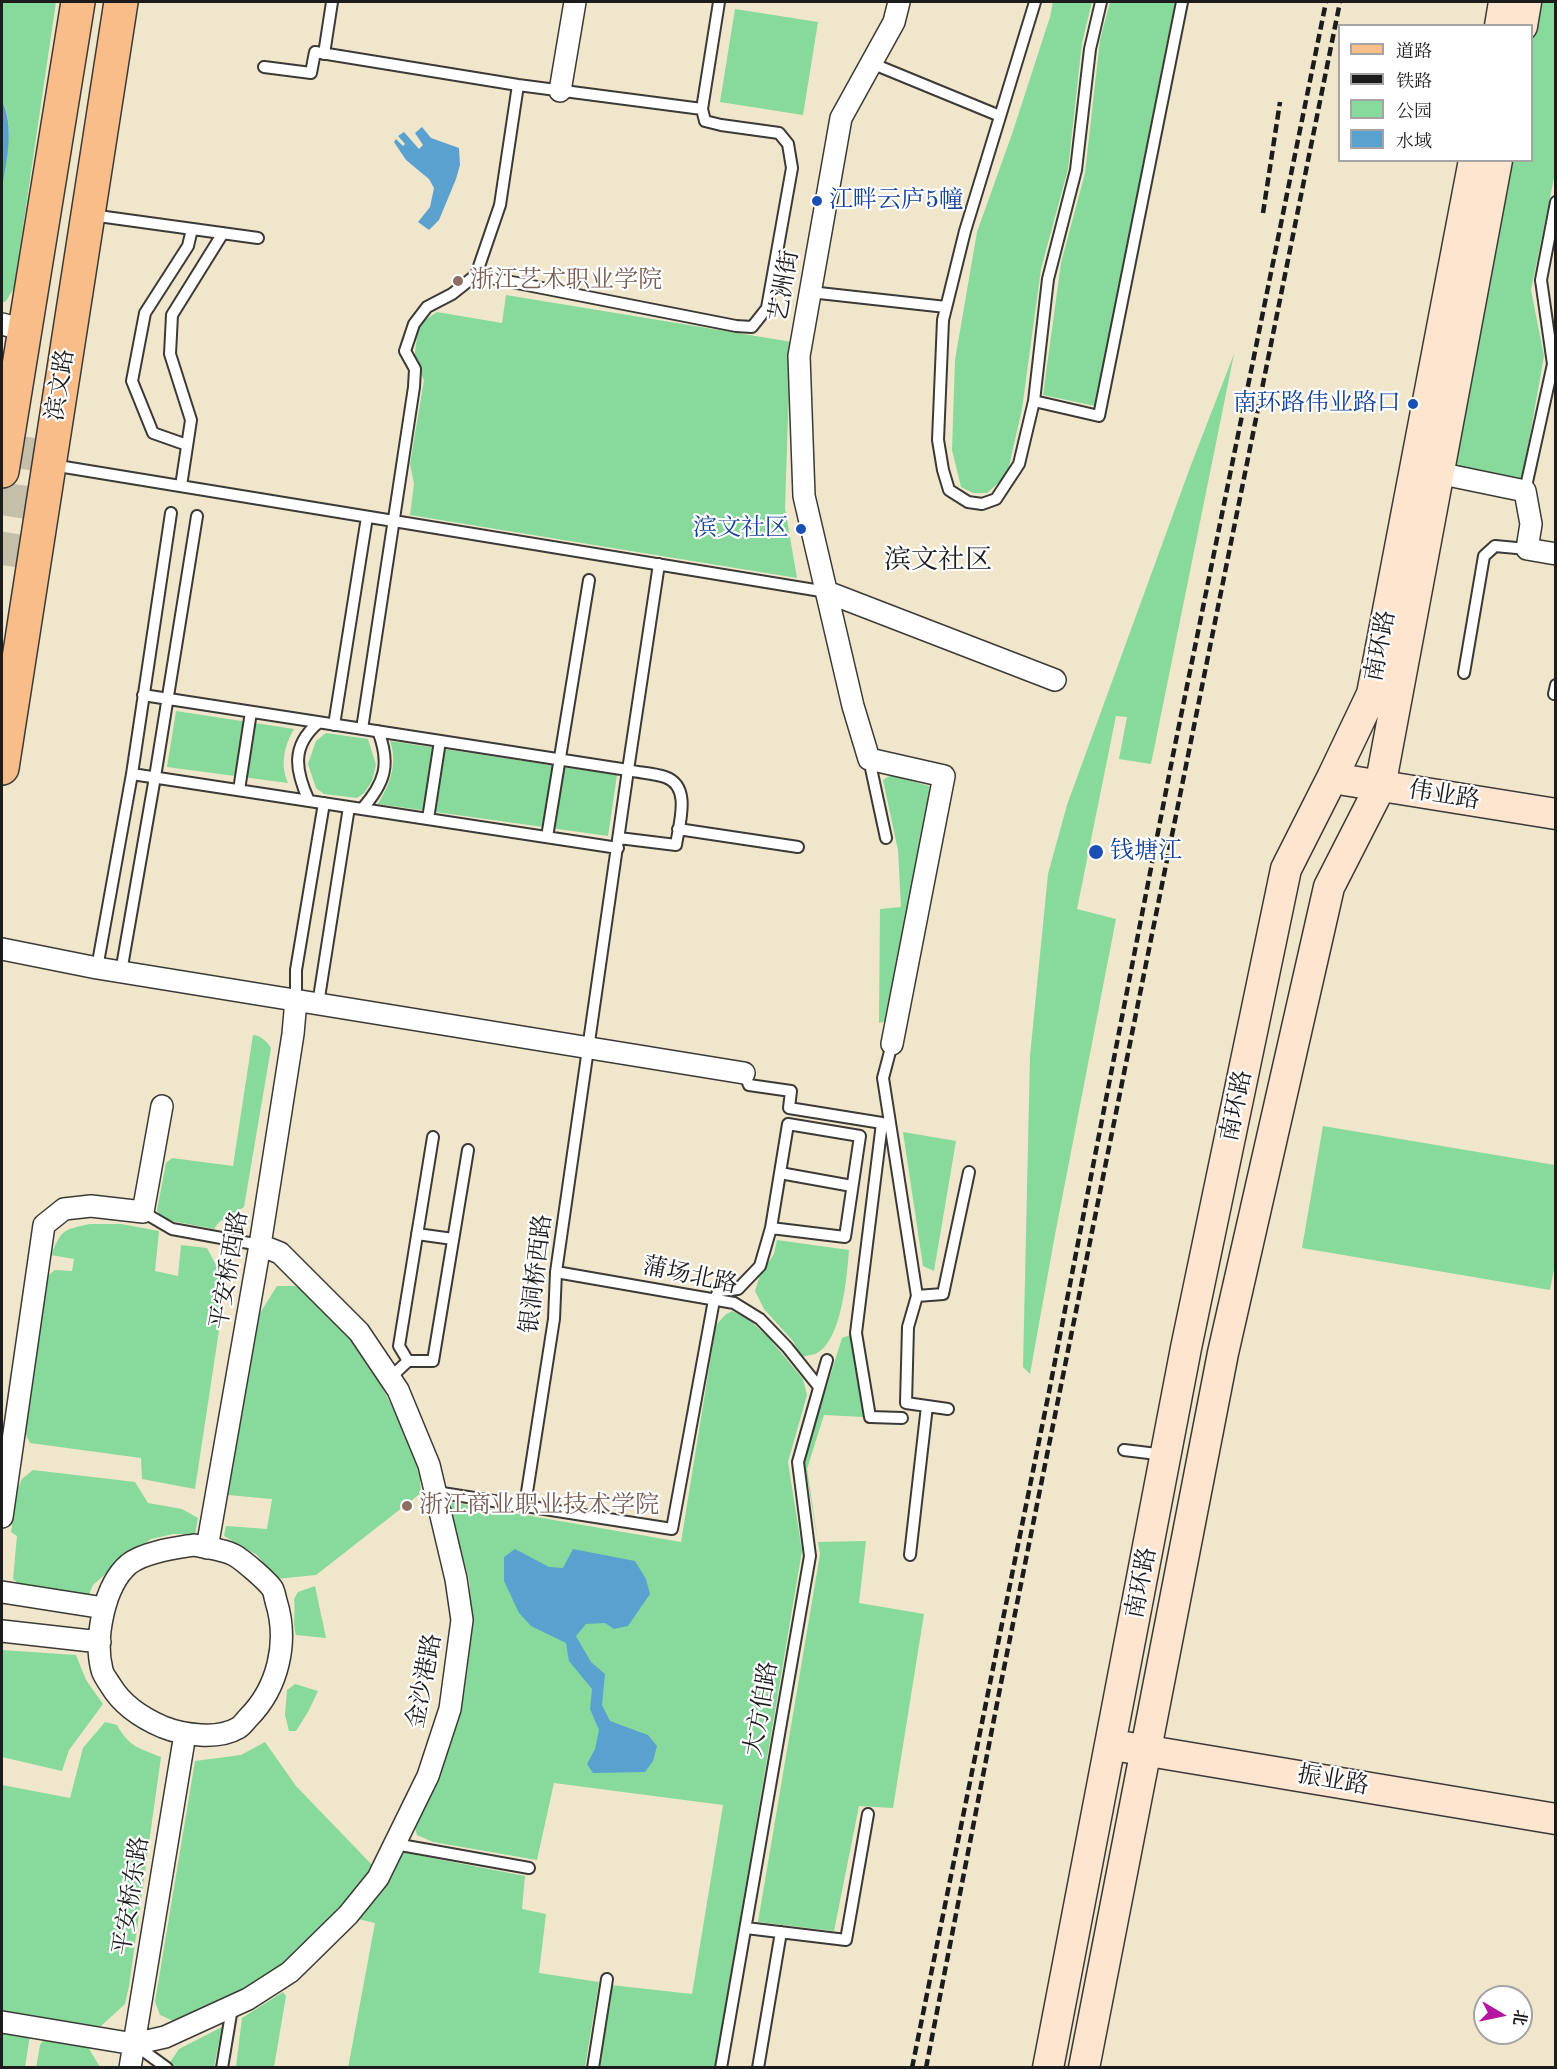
<!DOCTYPE html>
<meta charset="utf-8">
<style>
body{margin:0}
#map{position:relative;width:1557px;height:2069px;overflow:hidden;background:#efe6cb;font-family:"Old Standard TT","Noto Serif SC",serif}
canvas{display:block}
.frame{position:absolute;inset:0;border:3px solid #1c1c1c;pointer-events:none}
.legend{position:absolute;left:1338px;top:24px;width:195px;height:138px;box-sizing:border-box;background:#fff;border:2px solid #a4a4a4;margin:0;padding:8px 10px;list-style:none;font-size:18px;color:#1c1c1c}
.legend li{display:flex;align-items:center;gap:12px;height:30px}
.legend b{width:30px;border:2px solid #a4a4a4}
.north{position:absolute;left:1473px;top:1985px;width:60px;height:60px;box-sizing:border-box;background:#fff;border:2px solid #a4a4a4;border-radius:50%;rotate:99deg;font-size:16px;font-weight:700;line-height:24px;text-align:center;color:#1c1c1c}
.north::after{content:'';display:block;margin:auto;width:21px;height:27px;background:#b5179e;clip-path:polygon(50% 0,100% 100%,50% 72%,0 100%)}
</style>
<div id="map">
<canvas width="1557" height="2069"></canvas>
<div class="frame"></div>
<ul class="legend">
<li><b style="height:8px;background:#f9bd89"></b>道路</li>
<li><b style="height:8px;background:#1c1c1c"></b>铁路</li>
<li><b style="height:16px;background:#87da9b"></b>公园</li>
<li><b style="height:16px;background:#5ba1d0"></b>水域</li>
</ul>
<div class="north">北</div>
</div>
<script>
const ctx = document.querySelector('canvas').getContext('2d');
ctx.lineJoin = 'round';
function fill(path, color) {
  ctx.fillStyle = color;
  ctx.fill(path, 'evenodd');
}
function stroke(path, color, width, dash) {
  ctx.strokeStyle = color;
  ctx.lineWidth = width;
  ctx.lineCap = dash ? 'butt' : 'round';
  ctx.setLineDash(dash || []);
  ctx.stroke(path);
}
function write(font, color, halo, rows, align = 'center') {
  ctx.font = font + ' "Old Standard TT","Noto Serif SC",serif';
  ctx.lineWidth = 4.5;
  ctx.setLineDash([]);
  ctx.textBaseline = 'middle';
  ctx.strokeStyle = halo;
  ctx.fillStyle = color;
  for (const [text, x, y, turn = 0] of rows) {
    ctx.save();
    ctx.translate(x, y);
    ctx.rotate((+turn || 0) * Math.PI / 180);
    ctx.textAlign = isNaN(turn) ? turn : align;
    if (halo) ctx.strokeText(text, 0, 0);
    ctx.fillText(text, 0, 0);
    ctx.restore();
  }
}
const green = new Path2D(`
 M2,2H56L14,288L6,301L2,303C2,266 0,229 2,192C2,162 17,129 2,101Z
 M1053,2H1092L1082,43L1068,169L1041,269L1022,409L1007,475L987,493H973L961,487L952,450L955,360L977,232L1012,134L1050,17Z
 M1110,2H1175L1095,406L1043,395L1061,263L1085,173L1100,40Z
 M1539,2H1555V173L1531,290L1544,356L1524,469L1521,478L1508,484L1455,467L1510,161L1532,160V42Z
 M735,9L818,22L803,115L720,102Z
 M506,295L792,342L790,355L785,508L797,578L410,515L414,484L410,464L424,380L414,359L419,324L437,312L502,323Z
 M1234,354L1151,764L1119,759L1127,717L1116,716L1077,909L1116,919L1054,1240L1030,1374L1023,1367L1030,1056L1048,874L1067,805L1191,465Z
 M176,711L294,729C284,746 280,765 288,783L167,767Z
 M326,733L368,739L376,765L372,781L364,793L357,798L324,794L316,788L308,764L316,741Z
 M390,741L617,775L608,836L378,804C390,784 398,764 390,741Z
 M891,775L929,786V797L886,1021L879,1023L880,909L901,907L898,850L883,780Z
 M253,1035C262,1036 267,1042 271,1048L244,1207L219,1222L214,1229L162,1219L157,1210L166,1163L172,1158L233,1166Z
 M1323,1126L1555,1165L1556,1259L1550,1290L1302,1248Z
 M903,1132L956,1141L934,1271L923,1266Z
 M90,1224H121L159,1231L155,1271L178,1276L181,1245L207,1248L226,1284L195,1489L142,1479L141,1458L30,1443L23,1429L46,1277L55,1270L72,1271L74,1259L51,1255C62,1229 63,1230 90,1224Z
 M777,1240L849,1250C847,1275 842,1343 815,1354C811,1355 805,1356 801,1357L793,1341L764,1309L755,1291L760,1275L774,1254Z
 M277,1286H295L311,1294L340,1320L380,1383L410,1443L420,1478L421,1493L316,1575L276,1579L257,1555L224,1536L226,1526L267,1529L272,1499L228,1495L260,1313Z
 M732,1311L747,1318L769,1338L803,1379L807,1395L788,1462L802,1551L715,2067H600L611,1985L692,1994L723,1805L554,1783L537,1860L433,1842L417,1835L413,1821C453,1762 471,1688 470,1617C470,1605 471,1592 469,1580C463,1554 452,1527 444,1501L681,1542L716,1325L725,1315Z
 M850,1335L864,1417L824,1415L807,1469L818,1542L866,1541L859,1603L924,1614L893,1808L859,1806L834,1931L758,1922L820,1554L804,1459L842,1338Z
 M33,1470L135,1482L148,1503L182,1509L198,1518L195,1534H173L151,1539L121,1560L93,1585L87,1599L20,1585L13,1579L17,1536L11,1532L17,1490L22,1479Z
 M315,1586L326,1638L296,1635C292,1623 296,1611 294,1599L298,1592Z
 M2,1650L76,1655L86,1680L103,1704L69,1750L62,1771L2,1757Z
 M295,1684L318,1691L308,1712L296,1731H289L285,1715L287,1690Z
 M105,1722L117,1725C129,1747 139,1748 161,1757L129,1986L125,2004L101,2026H83L2,2014V1785L70,1798L83,1748Z
 M265,1742L296,1786L375,1868L314,1941L260,1982L176,2022L160,2015L155,2002L195,1761L241,1755Z
 M401,1852L525,1876L522,1909L546,1914L539,1973L599,1982L585,2067L348,2068L375,1923L358,1919Z
 M283,1992L286,1996L274,2067H236L242,2018Z
 M2,2024L31,2029L25,2067H2Z
 M222,2027L214,2067L166,2068L179,2049Z
 M44,2039L88,2047L100,2067L36,2068L40,2045Z`);
const water = new Path2D(`
 M2,101C15,127 6,162 2,189Z
 M422,127L431,138L459,148L460,165L456,179L439,220L429,230L418,222L430,207L434,188L429,179L406,160L394,142L396,139L403,146L405,144L398,136L404,132L419,149L423,145L415,133Z
 M515,1549L549,1567L563,1568L573,1549L635,1561L646,1579L650,1594L628,1626L614,1629L605,1623L586,1624L576,1636L591,1662L605,1674L602,1705L610,1721L648,1735L657,1746L653,1761L645,1772L593,1773L587,1764L595,1749L599,1730L590,1709L592,1689L569,1661L566,1643L531,1626L519,1613L504,1581V1557Z`);
const highwayTunnel = new Path2D(`
 M2,565L22,436`);
const lane = new Path2D(`
 M1035,2L965,231L943,320L938,440L943,470L949,490L968,502L982,504L996,499L1019,464L1034,401L1048,279L1076,170L1090,49L1101,2
 M324,54L332,2
 M871,63L1000,116
 M264,67L311,73L315,52L518,85L702,109
 M91,215L258,238
 M476,275L736,326L752,327L767,308L792,168L788,144L779,133L721,125L705,121L702,109L719,2
 M810,292L946,307
 M1034,401L1099,416L1182,2
 M187,445L153,433L132,381L145,313L188,246L192,229
 M52,465L827,592
 M181,486L191,420L170,354L172,315L223,233
 M1525,491L1553,364L1541,280L1556,202
 M1464,673L1484,556L1495,546L1527,549
 M1554,694L1556,685
 M143,695L628,770C640,773 653,773 665,777C692,786 679,824 676,845L619,838
 M334,725L367,517
 M362,729L414,387L415,369L405,351L414,324L427,307L452,294L476,275L500,205L518,85
 M869,759L886,838
 M132,774L618,848
 M239,790L251,712
 M309,801C295,770 291,746 318,723
 M362,809C385,783 391,764 378,731
 M428,819L440,741
 M678,829L798,847
 M547,837L589,580
 M97,968L132,774L171,513
 M121,972L155,777L197,516
 M296,1000V970L324,803
 M318,1004L349,807
 M892,1044L883,1078L917,1296L908,1327L906,1403L948,1409
 M744,1073L749,1085L791,1091L789,1108L882,1123L856,1333L870,1417L902,1418
 M780,1173L852,1186
 M143,1212L172,1229L260,1245
 M417,1234L453,1239
 M556,1272L734,1303L760,1319L787,1347L819,1387
 M917,1296L943,1294L969,1172
 M408,1361L399,1346L433,1137
 M390,1378L408,1361H433L468,1150
 M1124,1450L1165,1455
 M436,1492L672,1529L714,1300L719,1291L738,1289L760,1266L771,1228L788,1124L860,1136L845,1237L771,1228
 M525,1505L554,1319L556,1272L628,770L659,564
 M910,1555L927,1406
 M395,1844L529,1868
 M746,1928L846,1940L868,1814
 M134,2044L167,2068
 M222,2068L232,2008
 M593,2068L607,1979
 M721,2068L810,1556L798,1462L827,1360
 M758,2068L781,1932`);
const street = new Path2D(`
 M560,91L575,2
 M2,324L24,330
 M1438,473L1525,491L1531,524L1527,549L1556,554
 M827,592L1055,680
 M2,949L97,968L744,1073
 M892,1044L944,776L869,759L853,706L804,496L799,356L841,118L894,22L899,2
 M2,1517L44,1225L64,1209L91,1206L143,1212L162,1106
 M194,1545C207,1548 223,1549 234,1555C243,1560 266,1580 272,1588C274,1591 275,1597 276,1601C289,1642 278,1688 248,1718C245,1721 242,1726 238,1728C218,1740 183,1735 163,1727C142,1718 123,1706 111,1686C108,1681 103,1675 102,1670C94,1639 104,1585 129,1564C144,1552 176,1548 194,1545Z
 M207,1548L260,1245L293,1034L296,1000
 M2,1592L104,1608
 M2,1631L100,1642
 M2,2022L134,2044L165,2037L248,1999L290,1972L348,1915L378,1878L428,1776L450,1709L462,1620L456,1579L429,1465L398,1390L359,1332L280,1253L260,1245
 M130,2068L185,1734`);
const secondary = new Path2D(`
 M1500,26L1504,2
 M1522,26L1526,2
 M1332,778L1556,814
 M1125,1747L1556,1819
 M1048,2068L1186,1348L1286,869L1332,778L1372,694L1474,160
 M1084,2068L1223,1353L1329,887L1380,787L1497,160`);
const primary = new Path2D(`
 M2,471L78,2
 M2,768L121,2`);
const rail = new Path2D(`
 M1263,213L1280,102
 M912,2068L1049,1392L1173,755L1326,2
 M926,2068L1002,1678L1340,2`);
const markers = [
 [817,201,6,"#1a4fb4"],
 [458,281,6,"#8d6e63"],
 [1413,404,6,"#1a4fb4"],
 [801,529,6,"#1a4fb4"],
 [1096,852,8,"#1a4fb4"],
 [407,1506,6,"#8d6e63"]
];
const transitNames = [
 ["江畔云庐5幢",829,201],
 ["南环路伟业路口",1401,404,"right"],
 ["滨文社区",789,529,"right"],
 ["钱塘江",1110,852]
];
const educationNames = [
 ["浙江艺术职业学院",470,281],
 ["浙江商业职业技术学院",419,1506]
];
const streetNames = [
 ["艺洲街",785,286,-80],
 ["滨文路",61,385,-81],
 ["南环路",1381,646,-79],
 ["伟业路",1444,796,9],
 ["南环路",1237,1106,-78],
 ["平安桥西路",230,1270,-80],
 ["银洞桥西路",537,1274,-83],
 ["蒲场北路",690,1276,12],
 ["南环路",1142,1583,-79],
 ["金沙港路",425,1681,-79],
 ["大方伯路",762,1709,-80],
 ["振业路",1333,1781,10],
 ["平安桥东路",132,1896,-81]
];
const quarterNames = [
 ["滨文社区",938,561]
];
fill(green, '#87da9b');
fill(water, '#5ba1d0');
stroke(highwayTunnel, '#c5bea8', 33, [33, 16]);
stroke(lane, '#3c3a36', 14);
stroke(street, '#3c3a36', 24);
stroke(secondary, '#3c3a36', 33);
stroke(primary, '#3c3a36', 36);
stroke(lane, '#fff', 10);
stroke(street, '#fff', 21);
stroke(secondary, '#fde5d0', 30);
stroke(primary, '#f9bd89', 33);
stroke(rail, '#1c1c1c', 4.5, [9, 4.5]);
for (const [x, y, r, color] of markers) {
  const dot = new Path2D();
  dot.arc(x, y, r, 0, 2 * Math.PI);
  ctx.fillStyle = color;
  ctx.fill(dot);
  stroke(dot, '#fff', 2);
}
write('24px', '#164399', '#fff', transitNames, 'left');
write('24px', '#785e54', '#fff', educationNames, 'left');
write('24px', '#1c1c1c', '#fff', streetNames);
write('27px', '#1c1c1c', '#fff', quarterNames);
</script>
